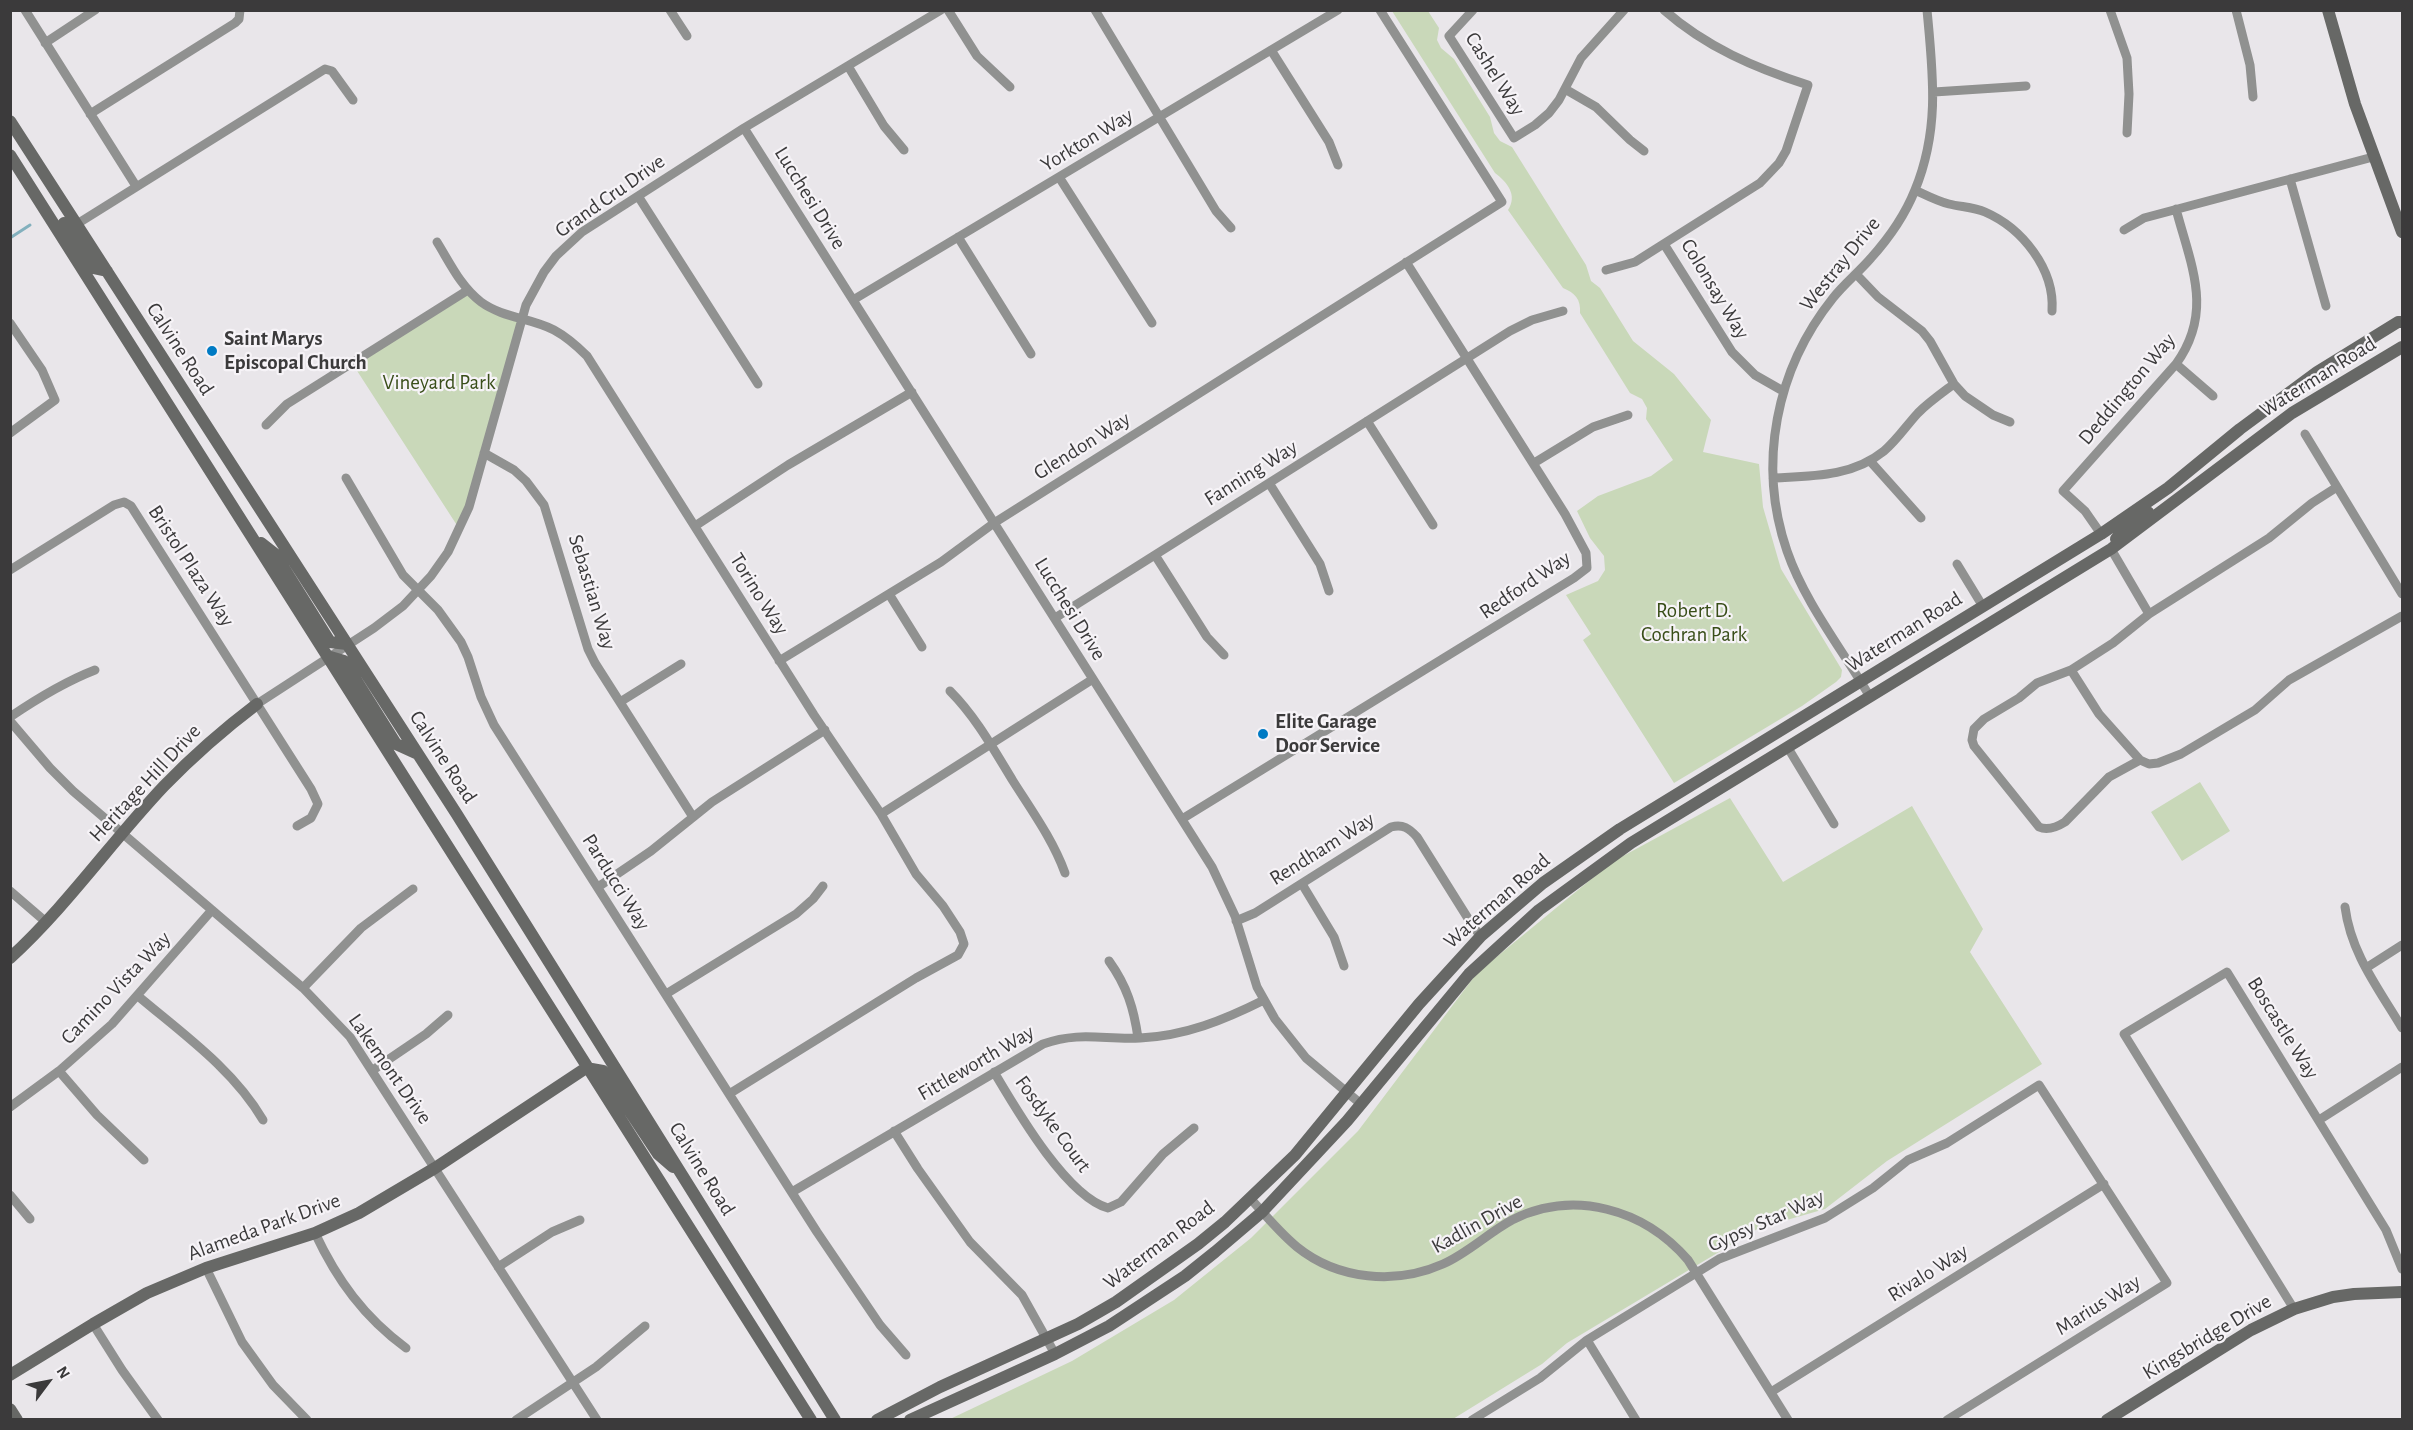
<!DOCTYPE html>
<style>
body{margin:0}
#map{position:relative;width:2413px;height:1430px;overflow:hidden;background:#e9e6ea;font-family:"Alegreya Sans",sans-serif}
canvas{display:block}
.frame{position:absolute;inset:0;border:12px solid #3b3a3b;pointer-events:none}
.north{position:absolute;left:18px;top:1352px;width:60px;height:60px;-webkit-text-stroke:4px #f6f3f7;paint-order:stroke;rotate:58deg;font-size:16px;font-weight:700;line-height:24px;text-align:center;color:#3b3a3b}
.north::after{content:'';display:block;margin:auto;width:21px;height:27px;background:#3b3a3b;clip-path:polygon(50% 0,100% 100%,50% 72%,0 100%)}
</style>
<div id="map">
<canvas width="2413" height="1430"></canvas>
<div class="frame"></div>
<div class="north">N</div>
</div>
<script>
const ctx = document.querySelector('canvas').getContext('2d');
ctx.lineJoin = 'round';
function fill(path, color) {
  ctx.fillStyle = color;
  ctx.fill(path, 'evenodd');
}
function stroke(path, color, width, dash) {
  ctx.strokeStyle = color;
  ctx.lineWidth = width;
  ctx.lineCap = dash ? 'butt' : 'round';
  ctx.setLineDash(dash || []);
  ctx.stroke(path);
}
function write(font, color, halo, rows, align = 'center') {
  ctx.font = font + ' "Alegreya Sans",sans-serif';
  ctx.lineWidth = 4.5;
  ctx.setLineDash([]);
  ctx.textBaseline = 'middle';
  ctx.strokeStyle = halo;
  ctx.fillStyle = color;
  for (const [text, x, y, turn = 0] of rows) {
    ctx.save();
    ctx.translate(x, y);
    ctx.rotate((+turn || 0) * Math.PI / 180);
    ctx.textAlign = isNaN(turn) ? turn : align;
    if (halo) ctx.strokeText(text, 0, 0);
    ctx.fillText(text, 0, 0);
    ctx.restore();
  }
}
const green = new Path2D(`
 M1392,11H1428L1439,28L1437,40L1441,48L1454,59L1490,117L1494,133L1500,141L1512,147L1586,265L1591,281L1600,288L1633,341L1674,374L1711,420L1703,452L1759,464L1763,507L1781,569L1842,670L1841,677L1836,682L1802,706L1674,783L1583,640L1591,634L1566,595L1598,581L1605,570L1604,556L1590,538L1577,511L1598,496L1651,476L1673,460L1646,419L1647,408L1642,399L1630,393L1580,313C1581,299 1575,293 1563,288L1508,210C1518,195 1507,182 1495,173Z
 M468,290L481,301L521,320L460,530L352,363Z
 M2200,782L2230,831L2182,861L2151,812Z
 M1730,798L1783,882L1912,806L1983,929L1970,952L2042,1064L1887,1161L1825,1209L1759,1228L1567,1343L1542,1364L1453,1419L948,1420L1072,1361L1174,1300L1251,1238L1358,1131L1477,973L1612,862Z`);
const stream = new Path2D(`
 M10,238L30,225`);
const street = new Path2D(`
 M25,10L136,186
 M670,10L687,36
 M948,10L977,56L1010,87
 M1095,10L1216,211L1231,228
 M1473,10L1449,36L1514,138L1535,125L1549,113L1559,100L1581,58L1624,10
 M2110,10L2127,58L2129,94L2127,133
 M2236,10L2250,65L2253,97
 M45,43L95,10
 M1271,50L1329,142L1338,165
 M848,66L884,126L904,150
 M1565,89L1596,107L1630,140L1644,151
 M1934,92L2026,86
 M90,114L235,23L239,19L240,10
 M744,128L1212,867L1235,916L1257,987L1275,1019L1306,1058L1361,1104
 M1059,177L1152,323
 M2290,179L2326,306
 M1915,190C1926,195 1937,201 1949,204C1961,207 1974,207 1985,212C2022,228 2055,269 2052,311
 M638,196L758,384
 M77,224L325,69L332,71L353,100
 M2124,230L2144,218L2373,157
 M958,237L1031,354
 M437,242C450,263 461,287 481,302C503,318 531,318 554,330C567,337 577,346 587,356L814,715L881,814L916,874L943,906L960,932L964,944L958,955L916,978L729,1094
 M1664,244L1732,352L1755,375L1783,391
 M1606,270L1635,262L1760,183L1779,163L1786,151L1808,85C1755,68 1706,47 1664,10
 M1856,274L1878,297L1922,331L1930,341L1954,384L1965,396L1993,415L2010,422
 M853,300L1338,10
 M10,323L42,370L55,400L10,433
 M2176,364L2213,396
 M1367,421L1433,525
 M266,425L287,404L468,290
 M2305,434L2402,594
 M484,453L514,470L526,481L544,505L588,649L595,663L693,817
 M1870,461L1921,518
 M1534,463L1593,427L1628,415
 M346,478L403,575L438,610L461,642L468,657L481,697L494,725L817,1232L880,1325L906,1355
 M1773,478C1812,476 1852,477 1884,451C1897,440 1906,426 1918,413C1929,402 1942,393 1954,384
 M1269,483L1320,564L1329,591
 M2337,487L2312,503L2269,538L2149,614L2113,643L2071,670L2037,683L2019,698L1984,719L1974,729L1972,740L1974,746L2039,827C2048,831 2057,827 2065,822L2109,777L2140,760L2149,764L2158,763L2181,754L2255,710L2289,680L2402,616
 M695,526L788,465L912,392
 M2101,534L2085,511L2063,491L2176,364C2214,311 2191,266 2176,209
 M2111,549L2149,614
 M1155,555L1207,637L1224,655
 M1957,564L1982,605
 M10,570L114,505L124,502L131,506L311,789L318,804L311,818L297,826
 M889,594L922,647
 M1055,618L1510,331L1532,320L1563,311
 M779,661L941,562L994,523L1502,202L1380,10
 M2071,670L2099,714L2140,760
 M950,691C976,717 994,750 1013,781C1032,811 1053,840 1065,873
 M1870,697C1842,649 1805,603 1787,551C1757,464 1776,369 1833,298C1844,284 1859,272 1871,258C1889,238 1905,215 1915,190C1940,129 1933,74 1927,10
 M620,702L681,664
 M257,704L374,628L403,606L431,576L448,552L469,507L526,305L544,272L556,256L582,232L744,128L941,10
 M10,717C38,698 64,682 95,670
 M10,721L50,768L73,791L303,988L350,1037L597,1420
 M1788,748L1834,824
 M881,814L1093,679
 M1182,819L1574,578L1587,568L1586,553L1565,514L1406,262
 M1302,884L1334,937L1344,966
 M598,887L651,851L712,802L825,730
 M10,891L46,922
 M2345,907C2351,954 2379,989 2402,1028
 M1236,921L1255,913L1391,827C1403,824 1409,828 1417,837L1474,928L1481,936
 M1109,961C1127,986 1134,1009 1138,1038
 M2366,968L2402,945
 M303,988L361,928L413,889
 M666,994L796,914L813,899L823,886
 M138,996C183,1034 233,1069 263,1120
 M373,1070L426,1034L448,1015
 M59,1071L97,1115L144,1160
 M994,1072C1016,1109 1066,1196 1108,1208L1121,1202L1163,1154L1194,1128
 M10,1107L59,1071L112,1024L212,910
 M2319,1120L2402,1067
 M894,1131L918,1169L970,1242L1022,1295L1055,1354
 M792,1192L1043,1044C1080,1031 1104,1040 1140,1038C1185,1036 1224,1020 1264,1000
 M10,1195L30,1219
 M1250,1198C1265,1215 1280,1233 1297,1247C1338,1280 1396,1285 1443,1264C1468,1253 1488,1233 1512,1220C1574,1189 1644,1209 1688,1260L1788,1420
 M315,1233C337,1280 364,1317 406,1348
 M498,1267L552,1232L580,1220
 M206,1268L242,1342L273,1385L307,1420
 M2294,1309L2124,1034L2227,972L2386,1230L2402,1269
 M93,1324L122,1370L158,1420
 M1587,1340L1636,1420
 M1771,1392L2104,1184
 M516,1420L596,1367L645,1326
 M1472,1420L1540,1378L1587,1340L1719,1259L1825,1218L1873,1188L1908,1160L1947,1143L2039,1085L2167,1283L1947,1420`);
const secondary = new Path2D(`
 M2328,10L2355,104L2402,232
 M10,121L456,813L835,1420
 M10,155L811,1420
 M64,223L93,268L107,271
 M2116,539L2129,524L2148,512
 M261,543L275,554L330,642L347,644
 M327,656L344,661L396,744L418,754
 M10,958C67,906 111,842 164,786C193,756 224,729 257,704
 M586,1068L603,1071L658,1154L673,1167
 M10,1375L93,1324L147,1293L206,1268L315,1233L359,1213L435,1168L586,1068
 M10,1409L17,1420
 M877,1420L940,1387L1078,1324L1116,1302L1198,1244L1225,1222L1295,1155L1419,1004L1481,936L1543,883L1620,829L2101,534L2168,488L2240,429L2317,372L2398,322H2402
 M910,1420L1055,1354L1109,1326L1185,1276L1215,1252L1262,1212L1347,1121L1469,974L1539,910L1631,843L2111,549L2292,413L2402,347
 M2107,1420L2251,1330L2294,1309L2333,1297L2354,1294L2402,1292`);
const markers = [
 [212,351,6,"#007bc4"],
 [1263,734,6,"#007bc4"]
];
const streetNames = [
 ["Cashel Way",1495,74,58],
 ["Yorkton Way",1087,140,-31],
 ["Grand Cru Drive",610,196,-35],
 ["Lucchesi Drive",810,198,58],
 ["Westray Drive",1840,264,-51],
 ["Colonsay Way",1715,289,59],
 ["Calvine Road",180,349,57],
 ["Waterman Road",2318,377,-32],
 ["Deddington Way",2127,389,-50],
 ["Glendon Way",1082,446,-32],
 ["Fanning Way",1251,473,-32],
 ["Bristol Plaza Way",191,566,57],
 ["Redford Way",1525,585,-34],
 ["Sebastian Way",592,592,73],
 ["Torino Way",759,594,58],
 ["Lucchesi Drive",1070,609,58],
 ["Waterman Road",1904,632,-32],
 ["Calvine Road",443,757,57],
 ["Heritage Hill Drive",145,783,-47],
 ["Rendham Way",1322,849,-32],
 ["Parducci Way",616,882,58],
 ["Waterman Road",1497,901,-41],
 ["Camino Vista Way",116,988,-46],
 ["Boscastle Way",2283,1028,58],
 ["Fittleworth Way",976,1063,-30],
 ["Lakemont Drive",390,1069,55],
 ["Fosdyke Court",1053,1124,54],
 ["Calvine Road",702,1169,58],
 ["Gypsy Star Way",1766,1221,-24],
 ["Kadlin Drive",1477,1224,-29],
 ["Alameda Park Drive",264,1227,-20],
 ["Waterman Road",1159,1245,-37],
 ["Rivalo Way",1928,1273,-32],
 ["Marius Way",2098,1305,-32],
 ["Kingsbridge Drive",2207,1337,-31]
];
const poiNames = [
 ["Saint Marys",224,339],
 ["Episcopal Church",224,363],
 ["Elite Garage",1275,722],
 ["Door Service",1275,746]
];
const parkNames = [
 ["Vineyard Park",439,383],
 ["Robert D.",1694,611],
 ["Cochran Park",1694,635]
];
fill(green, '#c9d8b9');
stroke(stream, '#83b0bd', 3);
stroke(street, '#909190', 9);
stroke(secondary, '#676866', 12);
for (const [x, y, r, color] of markers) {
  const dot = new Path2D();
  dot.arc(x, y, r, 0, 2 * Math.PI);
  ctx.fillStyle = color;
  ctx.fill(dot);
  stroke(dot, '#f6f3f7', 2);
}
write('21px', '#3b3a3b', '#f6f3f7', streetNames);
write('bold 21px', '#3b3a3b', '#f6f3f7', poiNames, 'left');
write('21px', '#394e19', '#f6f3f7', parkNames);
</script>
